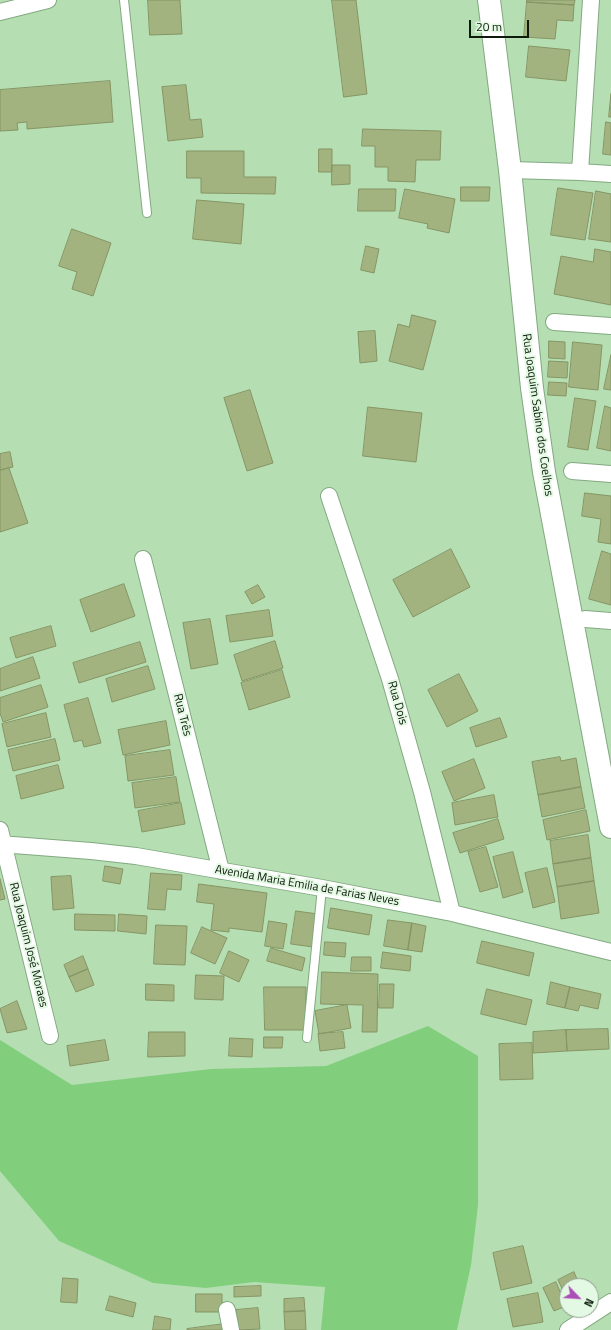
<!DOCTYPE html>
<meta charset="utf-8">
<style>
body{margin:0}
#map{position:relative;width:611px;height:1330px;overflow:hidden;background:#b6deb3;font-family:"Titillium Web",sans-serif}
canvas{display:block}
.north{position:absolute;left:559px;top:1278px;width:40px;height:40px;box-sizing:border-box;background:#e4f9e3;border:1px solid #8ea08d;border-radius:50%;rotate:115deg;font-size:11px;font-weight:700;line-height:16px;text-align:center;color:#0c1b0b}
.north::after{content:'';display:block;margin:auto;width:14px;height:18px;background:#ac4eb8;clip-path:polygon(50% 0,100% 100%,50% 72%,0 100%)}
.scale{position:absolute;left:469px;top:20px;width:60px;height:18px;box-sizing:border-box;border:2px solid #0c1b0b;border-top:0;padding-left:5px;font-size:12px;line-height:14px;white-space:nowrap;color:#0c1b0b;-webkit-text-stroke:3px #e4f9e3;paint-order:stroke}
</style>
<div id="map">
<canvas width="611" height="1330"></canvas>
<div class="north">N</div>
<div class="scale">20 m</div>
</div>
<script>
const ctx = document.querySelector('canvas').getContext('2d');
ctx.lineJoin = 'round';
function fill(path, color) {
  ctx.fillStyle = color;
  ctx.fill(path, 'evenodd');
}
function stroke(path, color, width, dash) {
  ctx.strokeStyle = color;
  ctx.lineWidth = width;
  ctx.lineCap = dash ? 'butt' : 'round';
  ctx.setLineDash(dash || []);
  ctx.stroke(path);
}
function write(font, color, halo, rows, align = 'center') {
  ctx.font = font + ' "Titillium Web",sans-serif';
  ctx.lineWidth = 4;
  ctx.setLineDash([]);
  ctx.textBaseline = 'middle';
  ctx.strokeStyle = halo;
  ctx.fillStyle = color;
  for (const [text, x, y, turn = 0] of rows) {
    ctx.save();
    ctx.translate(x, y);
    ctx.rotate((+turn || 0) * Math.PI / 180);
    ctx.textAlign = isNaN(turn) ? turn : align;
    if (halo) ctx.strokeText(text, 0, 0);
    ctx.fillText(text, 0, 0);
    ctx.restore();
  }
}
const water = new Path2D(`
 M428,1026L478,1056V1205L471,1265L457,1330H321L325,1287L254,1282L206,1288L153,1283L59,1241L0,1171V1040L72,1085L211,1069L326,1066Z`);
const building = new Path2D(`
 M148,0H180L182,34L150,35Z
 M332,0H356L367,94L344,97Z
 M527,0H575L574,5L527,2Z
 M527,2L574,5L573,21L557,20L555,39L524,37Z
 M529,46L570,50L566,81L526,77Z
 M110,81L113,122L27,129V122L17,123L18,130L0,131V90Z
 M186,85L190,120L201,119L203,137L168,141L162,87Z
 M611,94V117H609Z
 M606,122L611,123V155L603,154Z
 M363,129L441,131L440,160H416L415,182L388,181V167H375V146H362Z
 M319,149H332V172H319Z
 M187,151H244V177H276L275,194L201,193V178H187Z
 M332,165H350V184L332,185Z
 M461,187H490L489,201H461Z
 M558,188L593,193L585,240L551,235Z
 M359,189H396L395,211H358Z
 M405,189L455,199L449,233L427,228L428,224L399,218Z
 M596,191L611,194V242L589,239Z
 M197,200L244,204L241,244L193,239Z
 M72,229L111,243L93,296L72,289L77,272L59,266Z
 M366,246L379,249L374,273L361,270Z
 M595,249L611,252V305L554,294L561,256L593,262Z
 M412,315L436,321L423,370L389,361L398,324L409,327Z
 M375,331L377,361L360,363L358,332Z
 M549,341L565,342V359L549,358Z
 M573,342L602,345L598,390L569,387Z
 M611,355V390L604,389Z
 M549,361L568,362L567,378L548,377Z
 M549,382L567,383L566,396L548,395Z
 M250,390L273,463L247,471L224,398Z
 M575,398L596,401L588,450L568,447Z
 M605,406L611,408V451L597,448Z
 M368,407L422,413L416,462L363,456Z
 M10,452L13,467L0,470V454Z
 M9,468L28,523L0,532V471Z
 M585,493L611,496V544L598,542L601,519L582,516Z
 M451,549L470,587L413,617L393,580Z
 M602,551L611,554V605L589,599Z
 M124,584L135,616L91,632L80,600Z
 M258,585L265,597L252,604L245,592Z
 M269,610L273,636L230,642L226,616Z
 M210,619L218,664L191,669L183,623Z
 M51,626L56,646L16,658L10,638Z
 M275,641L283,668L242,681L234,655Z
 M140,642L146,662L79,683L73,663Z
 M33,657L40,678L0,691V669Z
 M148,666L155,689L112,702L106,679Z
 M282,670L290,697L249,710L241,683Z
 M459,674L478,711L447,727L428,690Z
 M41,685L48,707L3,722L0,713V698Z
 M88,698L101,743L84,747L82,740L74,742L64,705Z
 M46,713L51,737L7,747L2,724Z
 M500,718L507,737L476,747L470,728Z
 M166,721L170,745L123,755L118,730Z
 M55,739L60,760L13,771L8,750Z
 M170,750L174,775L128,781L125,756Z
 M560,757L561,761L576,758L581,787L538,795L532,762Z
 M474,759L485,788L454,801L442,772Z
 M58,765L64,788L21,799L16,776Z
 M176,777L180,802L135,808L132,783Z
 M581,787L585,808L542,817L538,795Z
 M494,795L498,817L455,825L452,803Z
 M181,803L185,824L142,832L138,811Z
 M586,810L590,831L547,840L543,820Z
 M498,819L504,839L460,853L453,833Z
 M588,835L591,858L553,864L550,841Z
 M486,847L498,887L480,892L468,852Z
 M513,852L523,892L503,898L493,857Z
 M591,858L594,881L557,887L553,864Z
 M105,866L123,869L120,884L103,881Z
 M547,868L555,902L533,908L525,873Z
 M151,873L182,875L181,890L167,889L165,910L148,909Z
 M71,876L74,908L53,910L51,877Z
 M0,879L5,899L0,900Z
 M594,881L599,913L561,919L557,887Z
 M199,884L267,893L262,932L229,928V932L211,930L214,904L197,902Z
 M331,908L372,915L369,935L328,928Z
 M296,911L318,914L313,947L291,944Z
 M75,914L115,915V931L75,930Z
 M119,914L147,916L146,934L118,931Z
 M388,920L412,923L408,950L384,946Z
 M269,921L287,924L283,949L265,946Z
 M412,923L426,926L422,952L408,950Z
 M156,925L187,926L185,965L154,964Z
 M202,927L227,938L215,964L191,953Z
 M482,941L534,953L529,976L477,963Z
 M325,942L346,943L345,957L324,955Z
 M271,948L305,958L302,971L267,961Z
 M229,951L249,960L239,982L220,973Z
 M383,952L411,956L410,971L381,968Z
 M83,956L88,969L69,977L64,965Z
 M352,957H371V971H351Z
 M88,969L94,985L76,992L69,977Z
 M322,972L378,974L377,1032H362L363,1005L321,1004Z
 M196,975L224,976L223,1000L195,999Z
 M551,982L570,987L565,1008L547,1004Z
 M146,984L174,985V1001L146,1000Z
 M380,984H394L393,1008H379Z
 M264,987H306V1030H265Z
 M570,987L601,994L598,1009L580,1005L578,1011L565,1008Z
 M487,989L532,1000L526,1025L481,1014Z
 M17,1001L27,1029L7,1033L0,1009Z
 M347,1005L351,1028L319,1034L315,1011Z
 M608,1029L609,1049L567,1051L566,1030Z
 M566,1030L567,1051L533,1053V1032Z
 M149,1032H185V1056L148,1057Z
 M343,1032L345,1048L320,1051L318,1034Z
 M264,1037H283L282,1048H264Z
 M230,1038L253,1039L252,1057L229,1056Z
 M105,1040L109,1060L70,1066L67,1046Z
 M532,1043L533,1079L500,1080L499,1044Z
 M523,1246L532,1283L501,1290L493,1253Z
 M574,1272L580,1286H567V1299L558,1280Z
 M63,1278L78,1279L77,1303L61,1302Z
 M556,1282L566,1306L554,1311L543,1288Z
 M261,1286V1296L234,1297V1287Z
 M538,1293L543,1322L513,1327L507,1299Z
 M196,1294H222V1312H196Z
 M110,1296L136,1303L133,1317L106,1310Z
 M304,1298L305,1311L284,1312V1299Z
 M258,1308L260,1329L238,1330L236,1310Z
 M305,1311L306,1330H285L284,1312Z
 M155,1316L171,1319L170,1330H153Z
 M224,1324L225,1330H187V1329Z`);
const service = new Path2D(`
 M124,0L147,213
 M307,1038L322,888`);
const minor = new Path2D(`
 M0,12L48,0
 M510,170L580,172L611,174
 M580,172L591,0
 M554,322L611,326
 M572,471L611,474
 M329,496L390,679L422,792L452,913
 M143,559L221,871
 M585,619L611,621
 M0,830L50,1036
 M0,844L91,851L136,856L322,888L452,913L611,952
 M227,1310L231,1330
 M568,1330L611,1302`);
const secondary = new Path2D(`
 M489,0L510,170L532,388L544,472L611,827`);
const streetNames = [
 ["Rua Joaquim Sabino dos Coelhos",537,415,82],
 ["Rua Dois",397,703,74],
 ["Rua Três",182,715,76],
 ["Avenida Maria Emilia de Farias Neves",307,886,10],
 ["Rua Joaquim José Moraes",28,945,76]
];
fill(water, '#81cf7d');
fill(building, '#a2b380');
stroke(building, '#859563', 1);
stroke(service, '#82a980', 10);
stroke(minor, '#82a980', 18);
stroke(secondary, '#82a980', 24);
stroke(service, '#fff', 8);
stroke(minor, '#fff', 16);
stroke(secondary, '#fff', 22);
write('12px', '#0c1b0b', '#e4f9e3', streetNames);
</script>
